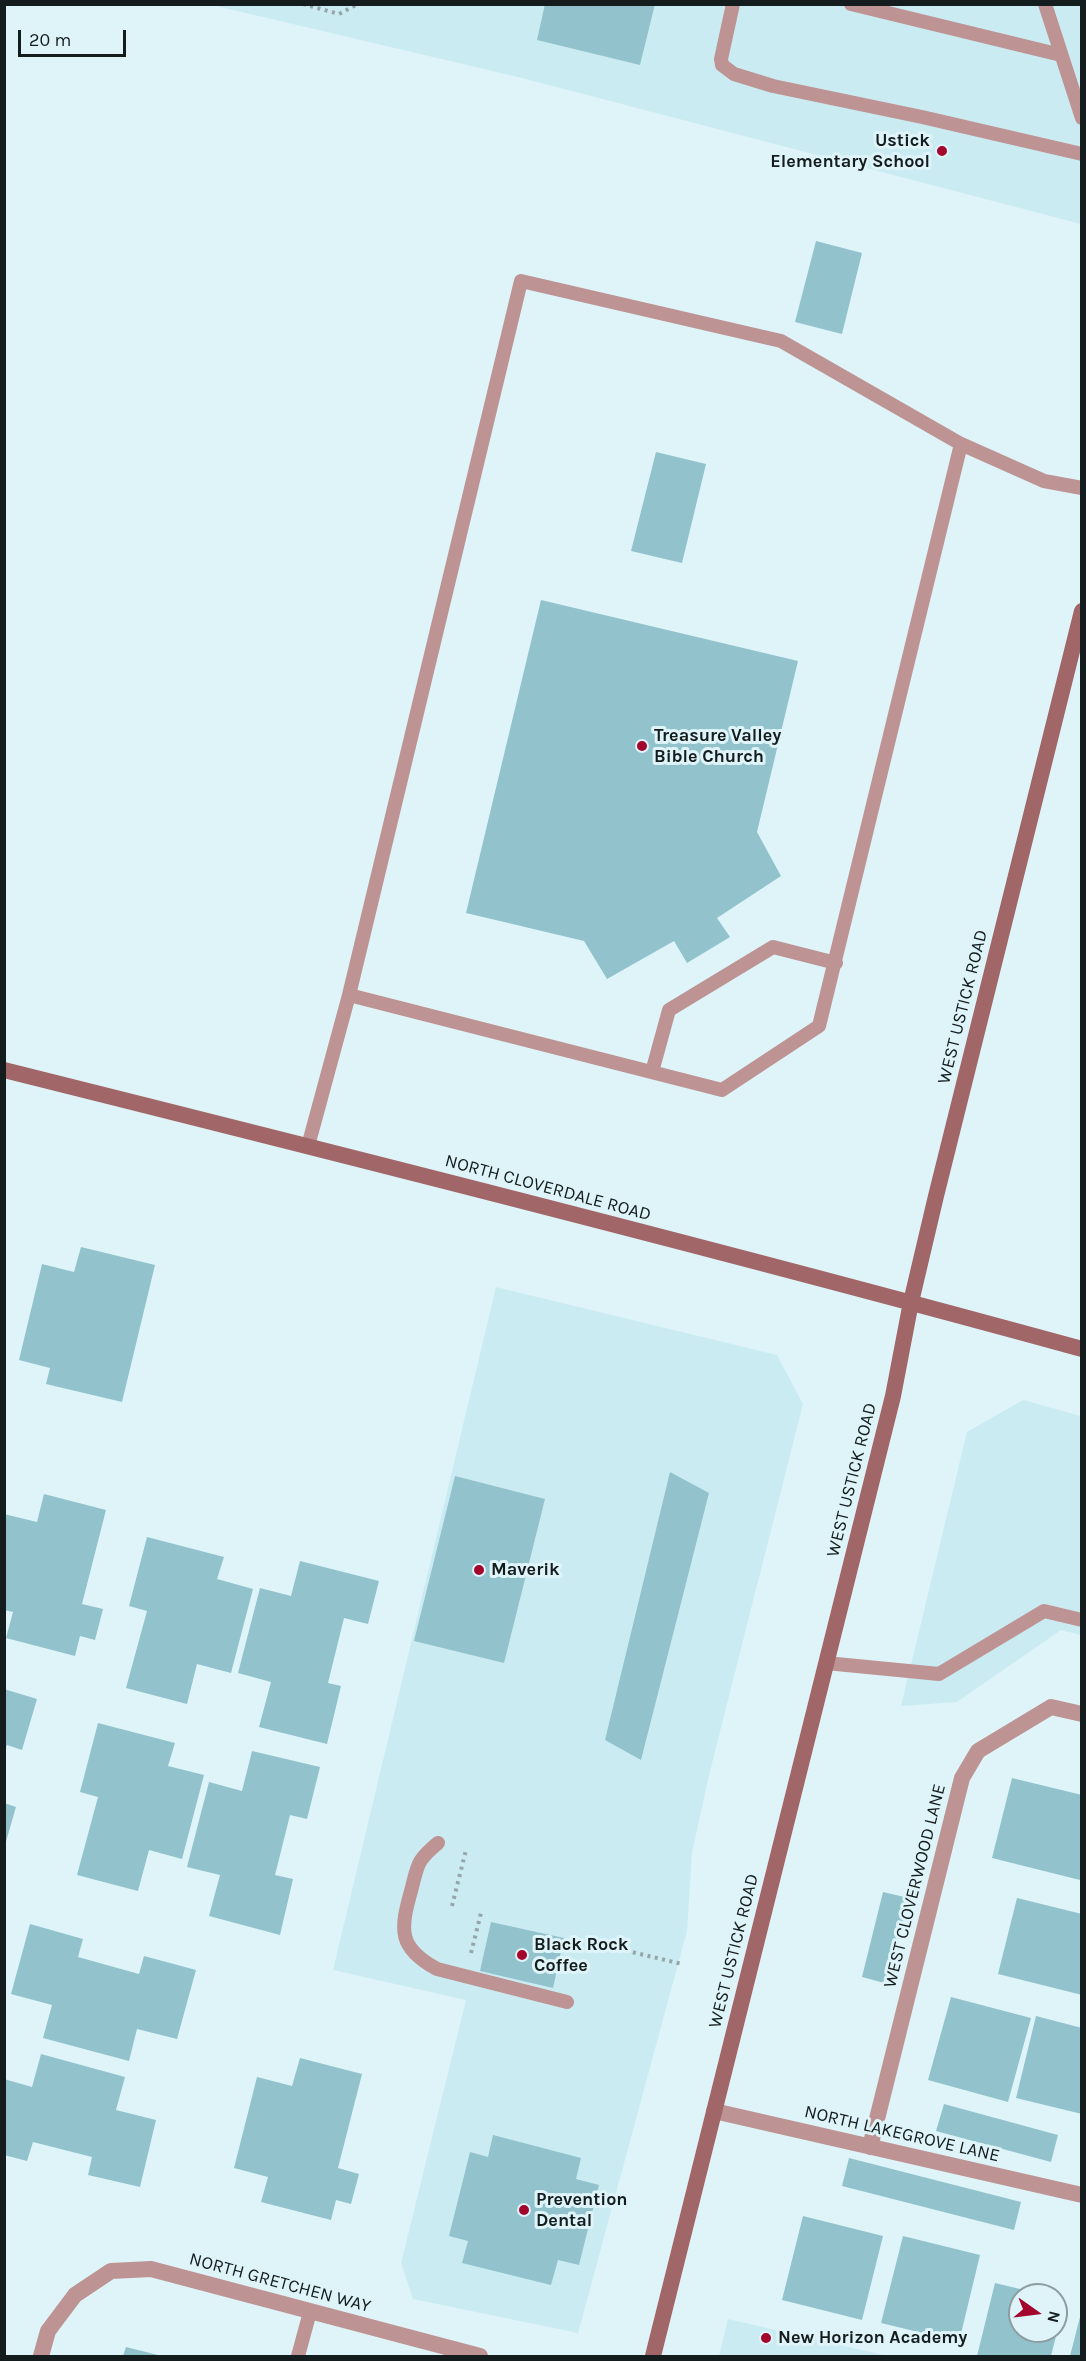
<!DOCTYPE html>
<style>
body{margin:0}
#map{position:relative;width:1086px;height:2361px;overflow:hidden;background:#def4f9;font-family:Karla,sans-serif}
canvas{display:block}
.frame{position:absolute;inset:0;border:6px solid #141c1d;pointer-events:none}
.north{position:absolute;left:1008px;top:2283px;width:60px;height:60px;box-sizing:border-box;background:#def4f9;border:2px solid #8d9ea1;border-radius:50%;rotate:104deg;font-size:16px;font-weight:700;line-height:24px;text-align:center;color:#141c1d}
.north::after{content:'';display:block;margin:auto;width:21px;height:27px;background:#a3052d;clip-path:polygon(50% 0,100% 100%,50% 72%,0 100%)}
.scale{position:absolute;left:18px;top:30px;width:108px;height:27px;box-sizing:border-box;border:3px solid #141c1d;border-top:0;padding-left:8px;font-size:18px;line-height:21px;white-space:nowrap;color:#141c1d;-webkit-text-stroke:4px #def4f9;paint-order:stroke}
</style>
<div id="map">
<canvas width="1086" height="2361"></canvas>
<div class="frame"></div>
<div class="north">N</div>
<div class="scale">20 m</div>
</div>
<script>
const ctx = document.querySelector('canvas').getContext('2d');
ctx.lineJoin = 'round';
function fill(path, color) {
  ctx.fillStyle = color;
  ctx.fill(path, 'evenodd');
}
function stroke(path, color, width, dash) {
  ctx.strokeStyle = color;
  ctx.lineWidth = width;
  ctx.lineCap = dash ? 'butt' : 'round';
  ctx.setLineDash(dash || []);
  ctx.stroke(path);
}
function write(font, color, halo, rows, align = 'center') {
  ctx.font = font + ' Karla,sans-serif';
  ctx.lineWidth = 6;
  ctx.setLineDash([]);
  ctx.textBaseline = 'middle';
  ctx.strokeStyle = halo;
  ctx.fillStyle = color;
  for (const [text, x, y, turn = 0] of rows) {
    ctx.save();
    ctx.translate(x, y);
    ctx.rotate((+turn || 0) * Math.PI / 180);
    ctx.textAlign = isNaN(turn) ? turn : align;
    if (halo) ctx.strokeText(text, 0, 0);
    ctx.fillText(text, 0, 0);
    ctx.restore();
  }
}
const built = new Path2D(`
 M212,5H1081V224L522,78Z
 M496,1287L777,1355L803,1404L709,1775L692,1853L687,1931L578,2333L413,2299L401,2263L466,2000L333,1970Z
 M1023,1400L1081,1416V1635L1061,1630L957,1702L901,1706L967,1432Z
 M728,2319L888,2356H719Z`);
const building = new Path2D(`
 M545,4H655L640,65L537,40Z
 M816,241L862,253L842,334L795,322Z
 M656,452L706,464L682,563L631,551Z
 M541,600L798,661L757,832L781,876L717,918L730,937L687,963L674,941L607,979L584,941L466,913Z
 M81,1247L155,1265L122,1402L46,1384L50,1368L19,1360L42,1264L74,1272Z
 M670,1472L709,1493L641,1760L605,1740Z
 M455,1476L545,1499L504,1663L414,1641Z
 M44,1494L106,1510L82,1604L103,1609L95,1640L80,1636L75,1656L6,1638L13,1612L4,1610V1514L37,1522Z
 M147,1537L224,1557L217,1579L253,1589L231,1673L197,1664L187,1704L126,1688L147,1611L129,1606Z
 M300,1561L379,1581L368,1624L344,1618L328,1683L341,1686L327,1744L259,1727L271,1682L238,1673L260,1588L291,1596Z
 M4,1689L37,1699L22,1750L7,1745L4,1751Z
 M98,1723L175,1743L168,1766L204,1775L182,1859L149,1850L138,1891L77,1875L98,1797L80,1792Z
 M252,1751L320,1767L307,1819L290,1815L275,1875L293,1879L280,1935L209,1916L220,1875L187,1867L209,1782L242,1791Z
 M1012,1778L1082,1795V1872L1080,1880L992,1858Z
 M4,1803L16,1807L5,1845H4Z
 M883,1892L909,1898L888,1984L862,1977Z
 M1017,1898L1082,1914V1995L998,1974Z
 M491,1922L564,1938L553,1988L480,1971Z
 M30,1924L83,1939L78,1957L139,1974L144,1956L196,1970L177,2039L137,2029L129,2061L43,2038L52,2005L11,1994Z
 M951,1997L1031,2018L1008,2102L928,2080Z
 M1036,2016L1082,2028V2114L1016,2098Z
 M41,2054L125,2077L116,2110L156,2120L140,2187L88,2175L92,2157L33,2142L27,2161L4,2155V2079L32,2087Z
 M300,2058L362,2074L338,2168L359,2174L351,2204L336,2200L331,2220L261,2202L268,2177L234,2168L257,2077L292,2086Z
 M944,2104L1058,2135L1051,2162L936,2131Z
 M493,2135L581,2158L576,2179L599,2185L579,2265L558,2260L551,2285L462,2263L468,2241L449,2236L470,2152L488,2157Z
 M849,2158L1021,2202L1014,2230L842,2186Z
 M803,2216L883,2236L862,2320L782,2300Z
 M903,2236L980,2255L959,2342L881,2323Z
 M995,2283L1041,2294L1020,2295V2331H1056V2298L1065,2300L1051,2356H977Z
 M1081,2313L1082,2356H1070Z
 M126,2347L162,2356H123Z`);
const path = new Path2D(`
 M303,4L339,14L358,4
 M452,1906L466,1850
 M611,1947L682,1964
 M471,1953L481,1913`);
const service = new Path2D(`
 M733,4L721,59L722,65L734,74L773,86L922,117L1082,154
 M851,4L1061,55
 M1045,4L1082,118
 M961,444L819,1026L722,1090L349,995L521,281L781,341L961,444L1044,481L1082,488
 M652,1072L669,1010L773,947L836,963
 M308,1146L349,995
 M826,1663L939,1674L1044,1611L1082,1620
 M438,1843C416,1861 418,1865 411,1891C400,1930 398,1948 437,1969L567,2002
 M298,2356L310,2312`);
const minor = new Path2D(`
 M714,2111L1082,2195
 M870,2147L962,1778L978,1751L1051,1707L1082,1714
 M41,2356L48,2331L75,2295L111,2271L151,2269L480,2356`);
const secondary = new Path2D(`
 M4,1070C364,1160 724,1251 1082,1349
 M653,2356L893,1396L911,1302L936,1196L1082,611`);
const markers = [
 [942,151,6,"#a3052d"],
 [642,746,6,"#a3052d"],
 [479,1570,6,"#a3052d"],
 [522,1955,6,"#a3052d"],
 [524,2210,6,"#a3052d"],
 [766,2338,6,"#a3052d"]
];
const poiNames = [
 ["Ustick",930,141,"right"],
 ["Elementary School",930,162,"right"],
 ["Treasure Valley",654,736],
 ["Bible Church",654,757],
 ["Maverik",491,1570],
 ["Black Rock",534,1945],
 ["Coffee",534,1966],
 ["Prevention",536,2200],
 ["Dental",536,2221],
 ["New Horizon Academy",778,2338]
];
const streetNames = [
 ["WEST USTICK ROAD",963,1007,-76],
 ["NORTH CLOVERDALE ROAD",548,1188,15],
 ["WEST USTICK ROAD",852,1480,-76],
 ["WEST CLOVERWOOD LANE",915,1886,-76],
 ["WEST USTICK ROAD",734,1951,-76],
 ["NORTH LAKEGROVE LANE",902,2134,13],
 ["NORTH GRETCHEN WAY",280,2283,15]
];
fill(built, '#cbebf2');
fill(building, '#92c3cd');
stroke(path, '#95a6a9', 4, [3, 4.5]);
stroke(service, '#bd9393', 14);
stroke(minor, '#bd9393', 16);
stroke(secondary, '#a16667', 16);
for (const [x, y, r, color] of markers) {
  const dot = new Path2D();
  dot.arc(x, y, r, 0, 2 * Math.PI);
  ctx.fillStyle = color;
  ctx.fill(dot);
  stroke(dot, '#def4f9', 2);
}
write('bold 18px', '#141c1d', '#def4f9', poiNames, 'left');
write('18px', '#141c1d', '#def4f9', streetNames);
</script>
